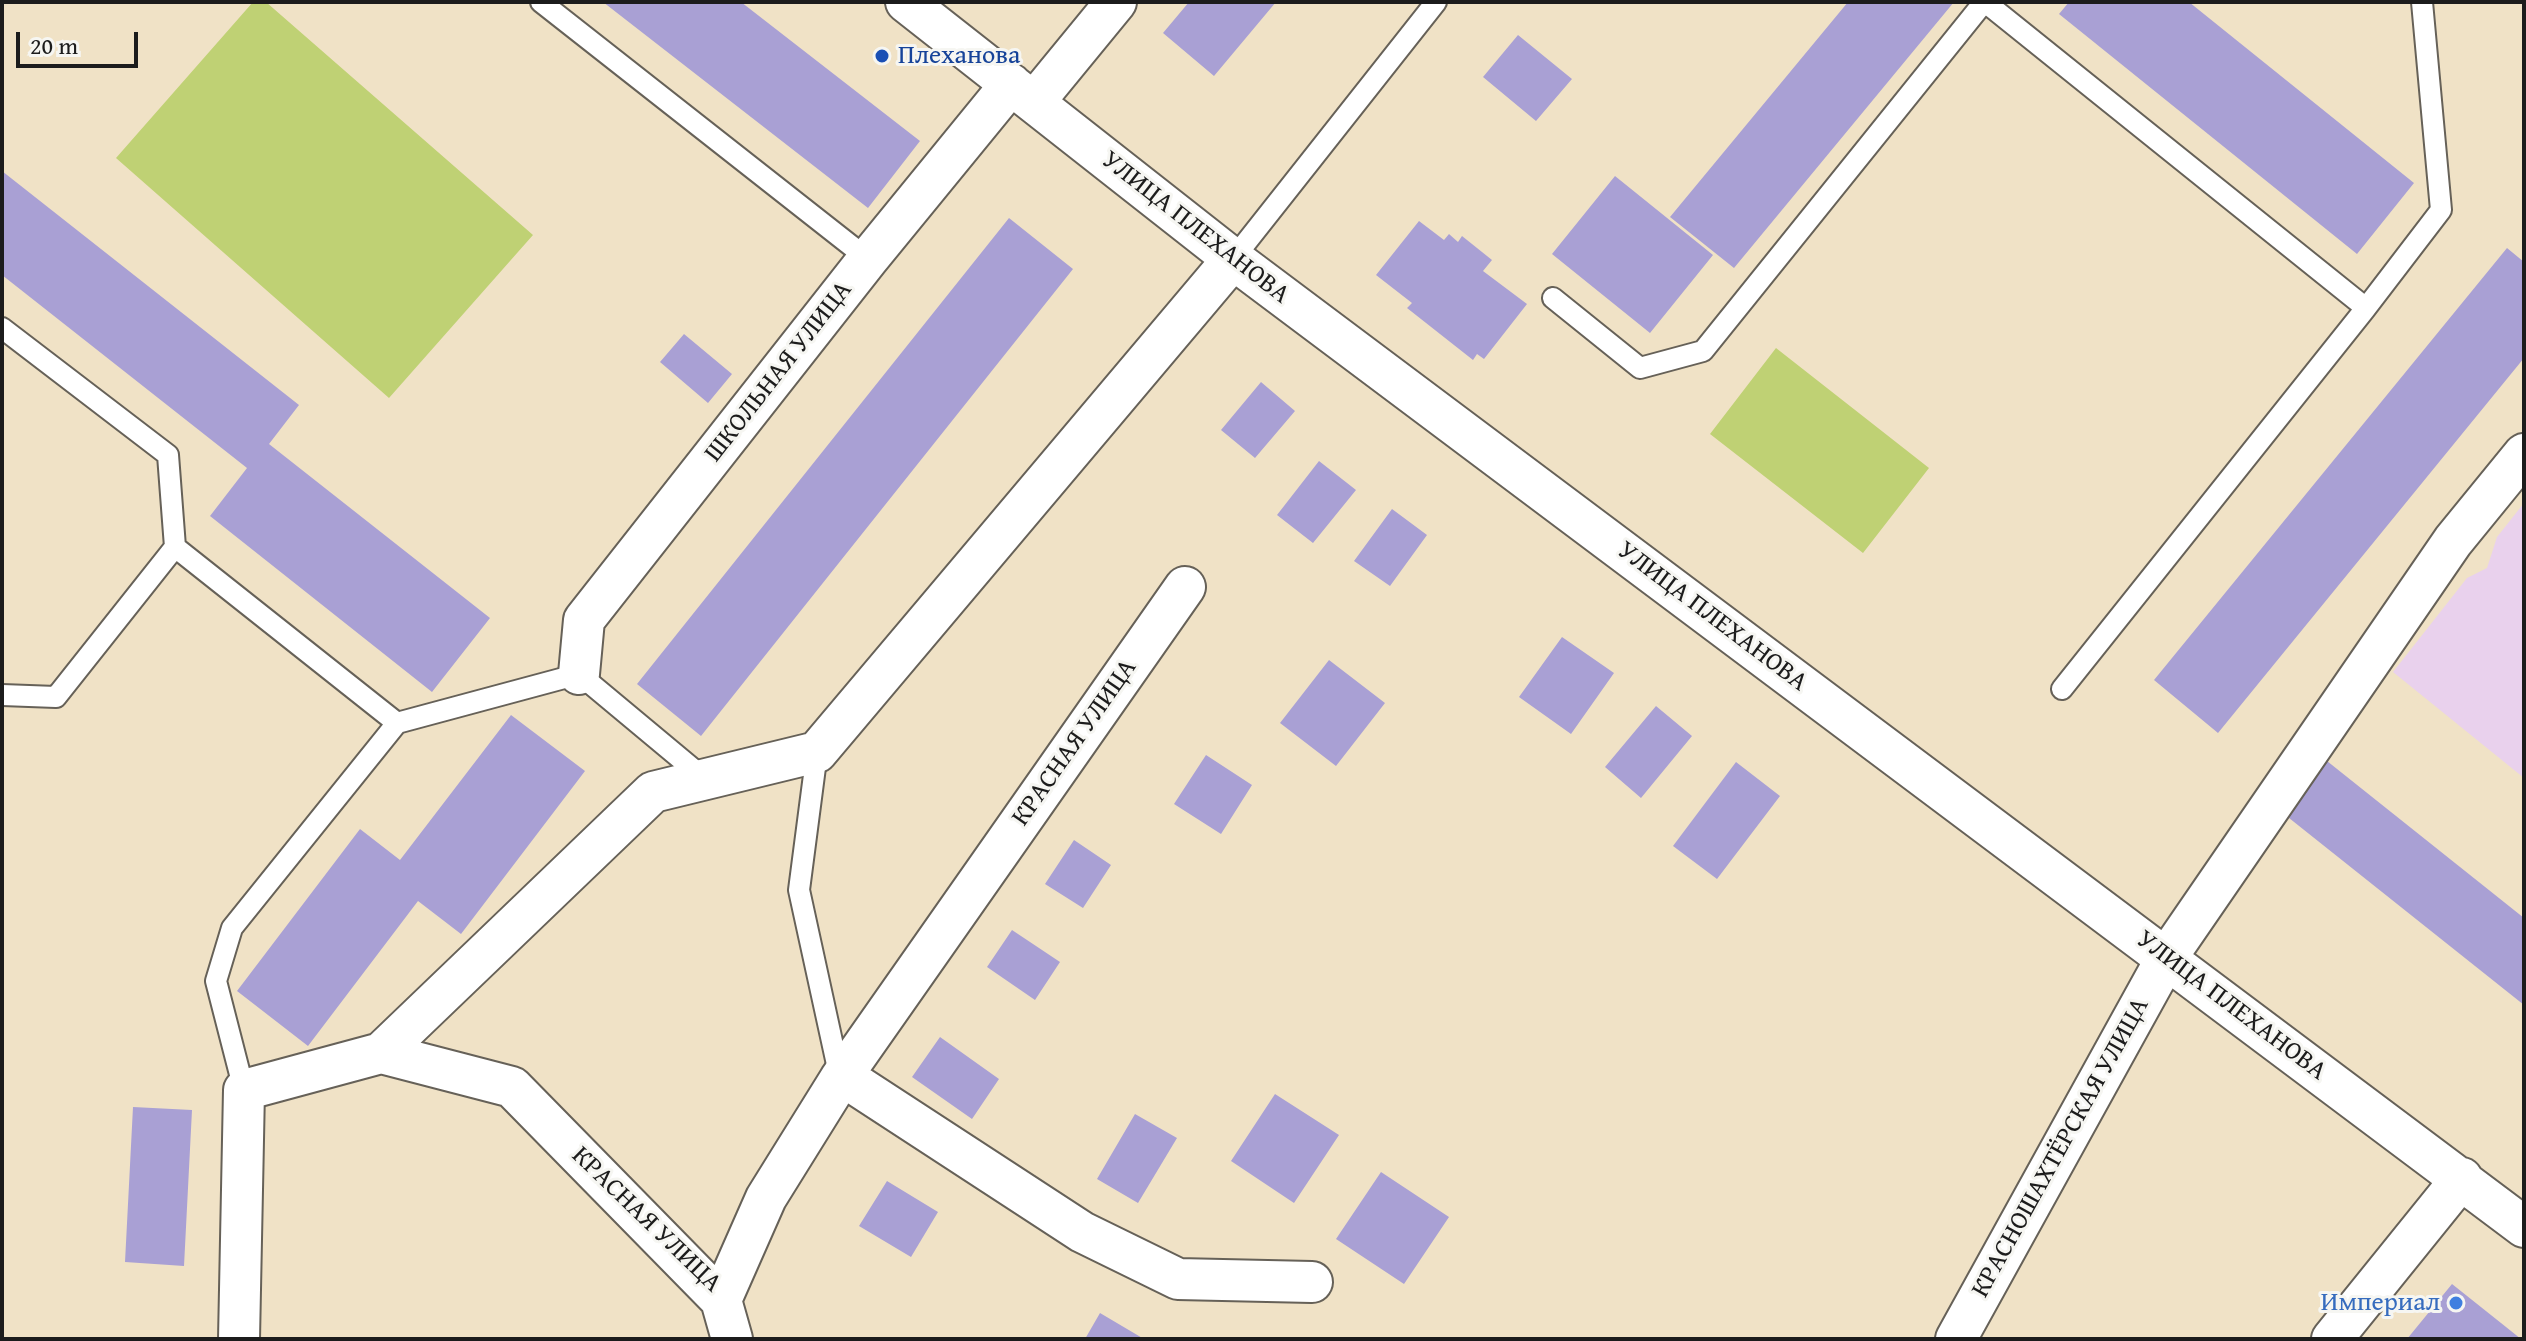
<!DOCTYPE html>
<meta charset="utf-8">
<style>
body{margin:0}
#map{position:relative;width:2526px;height:1341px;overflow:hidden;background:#f0e2c6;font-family:"Gentium Book Plus",serif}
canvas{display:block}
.frame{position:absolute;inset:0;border:4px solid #1c1c1c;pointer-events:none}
.scale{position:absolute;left:16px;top:32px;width:122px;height:36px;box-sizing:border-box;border:4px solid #1c1c1c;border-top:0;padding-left:10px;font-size:24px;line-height:28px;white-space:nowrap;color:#1c1c1c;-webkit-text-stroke:6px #f6f6f2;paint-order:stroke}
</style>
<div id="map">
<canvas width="2526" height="1341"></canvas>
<div class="frame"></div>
<div class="scale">20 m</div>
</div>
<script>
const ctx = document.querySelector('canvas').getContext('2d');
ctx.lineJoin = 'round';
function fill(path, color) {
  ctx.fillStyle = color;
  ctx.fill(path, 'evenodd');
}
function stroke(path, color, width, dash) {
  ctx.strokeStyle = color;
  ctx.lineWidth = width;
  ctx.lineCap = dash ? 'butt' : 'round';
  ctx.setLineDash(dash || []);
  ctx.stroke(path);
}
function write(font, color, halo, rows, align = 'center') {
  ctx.font = font + ' "Gentium Book Plus",serif';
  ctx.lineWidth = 6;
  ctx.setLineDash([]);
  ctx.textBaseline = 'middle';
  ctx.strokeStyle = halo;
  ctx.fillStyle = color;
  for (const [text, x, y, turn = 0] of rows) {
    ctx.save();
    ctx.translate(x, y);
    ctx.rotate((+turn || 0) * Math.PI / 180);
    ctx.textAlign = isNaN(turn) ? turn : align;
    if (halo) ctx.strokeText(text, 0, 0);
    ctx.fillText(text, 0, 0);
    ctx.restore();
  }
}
const built = new Path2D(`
 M2524,503V778L2393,672L2467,578L2487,568L2497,537Z`);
const green = new Path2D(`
 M253,2H266L533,235L389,398L116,158Z
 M1776,348L1929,468L1863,553L1710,434Z`);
const building = new Path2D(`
 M603,2H741L920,141L868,208Z
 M1189,2H1276L1214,76L1163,33Z
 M1848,2H1954L1734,268L1670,217Z
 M2069,2H2189L2414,183L2357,254L2059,14Z
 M1518,35L1572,79L1536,121L1483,77Z
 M2,171L299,405L269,444L490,618L432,692L210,516L247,468L2,275Z
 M1615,176L1713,255L1650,333L1552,254Z
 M1009,218L1073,269L701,736L637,684Z
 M1419,221L1444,240L1449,234L1458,242L1462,236L1492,260L1483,271L1527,304L1484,359L1477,354L1473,360L1407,308L1412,303L1376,275Z
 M2507,248L2524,262V358L2218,733L2154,680Z
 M684,334L732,374L708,403L660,362Z
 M1261,382L1295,411L1255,458L1221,430Z
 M1319,461L1356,490L1313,543L1277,515Z
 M1392,509L1427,535L1390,586L1354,561Z
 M1562,637L1614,673L1571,734L1519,697Z
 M1329,660L1385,703L1336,766L1280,723Z
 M1656,706L1692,736L1641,798L1605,767Z
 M511,715L585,771L461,934L418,901L308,1046L237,991L360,829L400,860Z
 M1206,755L1252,785L1221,834L1174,804Z
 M2327,761L2524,918V1005L2284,814Z
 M1736,762L1780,796L1717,879L1673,846Z
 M1074,840L1111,865L1083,908L1045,884Z
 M1012,930L1060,962L1035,1000L987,967Z
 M940,1037L999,1079L972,1119L912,1077Z
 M1275,1094L1339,1135L1294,1203L1231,1161Z
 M133,1107L192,1110L184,1266L125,1262Z
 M1135,1114L1177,1138L1138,1203L1097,1179Z
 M1381,1172L1449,1217L1404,1284L1336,1239Z
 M887,1181L938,1212L911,1257L859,1226Z
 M2452,1284L2501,1323L2521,1339H2407Z
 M1100,1313L1144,1339H1085Z`);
const service = new Path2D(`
 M541,2L868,259
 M1985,2L2366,308L2062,689
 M1233,259L1436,2
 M1553,298L1640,368L1703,351L1984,2
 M2366,308L2441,210L2422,2
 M2,328L168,455L175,547L397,723L579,674L705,779
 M2,695L56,697L175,547
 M817,752L799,890L840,1078
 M244,1090L216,981L232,928L397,723`);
const minor = new Path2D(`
 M906,2L1233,259L2524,1227
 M1034,102L1116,2
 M579,674L584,620L868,259L1011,84
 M381,1053L653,792L817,752L1233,259
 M840,1079L855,1084L1082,1232L1178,1279L1312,1282
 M721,1300L732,1339
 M239,1339L244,1090L381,1053L512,1087L721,1300L766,1198L840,1079L1185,587
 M1956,1339L2167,957L2453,541L2524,454
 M2332,1339L2462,1178`);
const markers = [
 [882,56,8,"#1a4fb4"],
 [2456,1303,8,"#3f7fe0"]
];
const transitNames = [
 ["Плеханова",898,56]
];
const streetNames = [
 ["УЛИЦА ПЛЕХАНОВА",1195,228,38],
 ["ШКОЛЬНАЯ УЛИЦА",779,372,-52],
 ["УЛИЦА ПЛЕХАНОВА",1712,617,37],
 ["КРАСНАЯ УЛИЦА",1075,743,-55],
 ["УЛИЦА ПЛЕХАНОВА",2231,1006,37],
 ["КРАСНОШАХТЁРСКАЯ УЛИЦА",2061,1148,-61],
 ["КРАСНАЯ УЛИЦА",646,1220,44]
];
const shopNames = [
 ["Империал",2440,1303]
];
fill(built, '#e9d1ed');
fill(green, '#bfd174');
fill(building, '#a9a0d4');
stroke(service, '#666158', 24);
stroke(minor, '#666158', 44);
stroke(service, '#fff', 20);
stroke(minor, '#fff', 40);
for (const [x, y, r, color] of markers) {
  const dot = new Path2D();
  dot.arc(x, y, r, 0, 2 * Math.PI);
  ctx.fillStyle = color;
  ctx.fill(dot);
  stroke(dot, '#f6f6f2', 3);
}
write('26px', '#164399', '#f6f6f2', transitNames, 'left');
write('26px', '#1c1c1c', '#f6f6f2', streetNames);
write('26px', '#366cbe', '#f6f6f2', shopNames, 'right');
</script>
